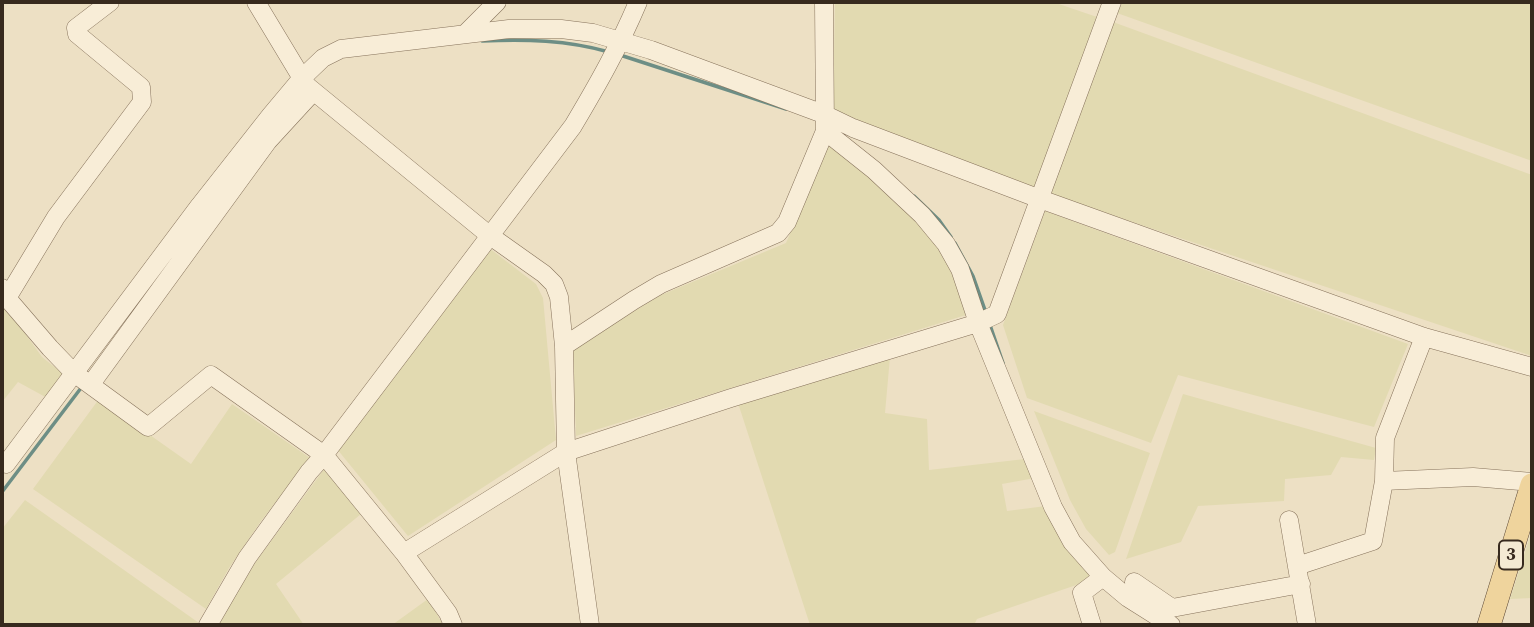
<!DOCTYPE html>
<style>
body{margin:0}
#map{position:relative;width:1534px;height:627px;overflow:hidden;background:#ede0c4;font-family:"Source Serif 4",serif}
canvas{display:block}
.frame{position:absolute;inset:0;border:4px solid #372a1e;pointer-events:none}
</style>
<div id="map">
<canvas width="1534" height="627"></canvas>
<div class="frame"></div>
</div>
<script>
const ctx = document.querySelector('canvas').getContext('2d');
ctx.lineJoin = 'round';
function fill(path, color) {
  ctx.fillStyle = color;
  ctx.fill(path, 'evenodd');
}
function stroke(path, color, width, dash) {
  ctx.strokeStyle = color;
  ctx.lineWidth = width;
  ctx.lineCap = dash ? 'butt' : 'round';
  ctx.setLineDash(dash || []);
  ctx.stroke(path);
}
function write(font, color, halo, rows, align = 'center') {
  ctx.font = font + ' "Source Serif 4",serif';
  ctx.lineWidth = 5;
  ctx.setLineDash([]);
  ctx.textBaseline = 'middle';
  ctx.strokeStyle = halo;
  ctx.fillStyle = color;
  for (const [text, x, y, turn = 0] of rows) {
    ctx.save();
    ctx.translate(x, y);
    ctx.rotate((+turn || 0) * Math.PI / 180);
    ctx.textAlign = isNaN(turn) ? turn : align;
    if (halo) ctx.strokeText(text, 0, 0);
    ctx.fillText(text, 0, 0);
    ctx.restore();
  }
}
const farmland = new Path2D(`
 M835,2H1053L1097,17L1037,190L859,123L833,110Z
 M1121,2H1532V161L1117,13Z
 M1113,22L1532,175V356L1049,194Z
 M829,144L901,202L931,234L954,274L966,315L576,436L573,348L661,295L786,243Z
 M1045,211L1408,344L1374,427L1178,375L1151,443L1027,398L1003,325Z
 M489,248L536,284L543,298L556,440L408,536L337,449Z
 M2,304L9,311L42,357L67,377L49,399L18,382L2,402Z
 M890,357L885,413L927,419L929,470L1025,459L1035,478L1002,484L1007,511L1046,506L1091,574L1088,581L977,619L974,625H810L738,403Z
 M1183,394L1376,448L1374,460L1341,457L1331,475L1285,479L1284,501L1198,506L1181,542L1126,559Z
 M99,399L191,464L232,404L310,458L261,521L229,568L206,609L33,489Z
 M1034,411L1150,453L1115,552L1109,555L1086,529L1070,500Z
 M325,468L361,514L276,584L304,625H219L218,624L255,563Z
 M25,500L199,623L197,625H2V529Z
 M1532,530V598L1510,599Z
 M428,599L443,625H392Z`);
const stream = new Path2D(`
 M482,41C525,39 567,40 609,52
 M620,55L786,109
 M914,196L939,220L951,237
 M955,243L973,276L985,310
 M990,325L1003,363
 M2,492L81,388`);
const minor = new Path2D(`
 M256,2L306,85L489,235L544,274L554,284L559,297L564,346L566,452L590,625
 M465,34L497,2
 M825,131L874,170L922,215L946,244L960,269L978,323L1053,507L1072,542L1103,577L1128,598L1171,625
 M2,288L7,298L50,348L74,373L148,427L211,375L324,455L404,553L448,613L453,625
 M7,298L56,217L142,102L141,87L77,34L76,28L110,2
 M564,346L634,300L661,284L778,233L787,222L825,131L824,2
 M91,384L268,141L313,92
 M6,464L200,205L270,116L301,79L323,58L341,49L509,29H561L593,33L651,50L826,115L853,128L1040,199L1424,337L1532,367
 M1384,481L1473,477L1532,482
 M1289,520L1307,625
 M404,553L566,452L731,398L978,323L997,314L1112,2
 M1297,566L1373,541L1384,481L1385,438L1424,337
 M1134,582L1172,608L1301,584
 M208,625L247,558L309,472L324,455L573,126C598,84 619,47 638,2
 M1092,625L1082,593L1103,577`);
const major = new Path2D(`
 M1489,625L1532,485`);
const shields = [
 [1511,555,24]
];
const shieldNames = [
 ["3",1511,555]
];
fill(farmland, '#e2dab1');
stroke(stream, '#6d8e85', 3.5);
stroke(minor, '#86725b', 19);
stroke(major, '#54402f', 24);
stroke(minor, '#f8edd7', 18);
stroke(major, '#efd49d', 23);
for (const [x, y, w] of shields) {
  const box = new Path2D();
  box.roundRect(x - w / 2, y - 14.5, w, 29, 5);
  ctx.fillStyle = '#f4ead3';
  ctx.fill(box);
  stroke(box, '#372a1e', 2);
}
write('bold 18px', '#372a1e', null, shieldNames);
</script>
